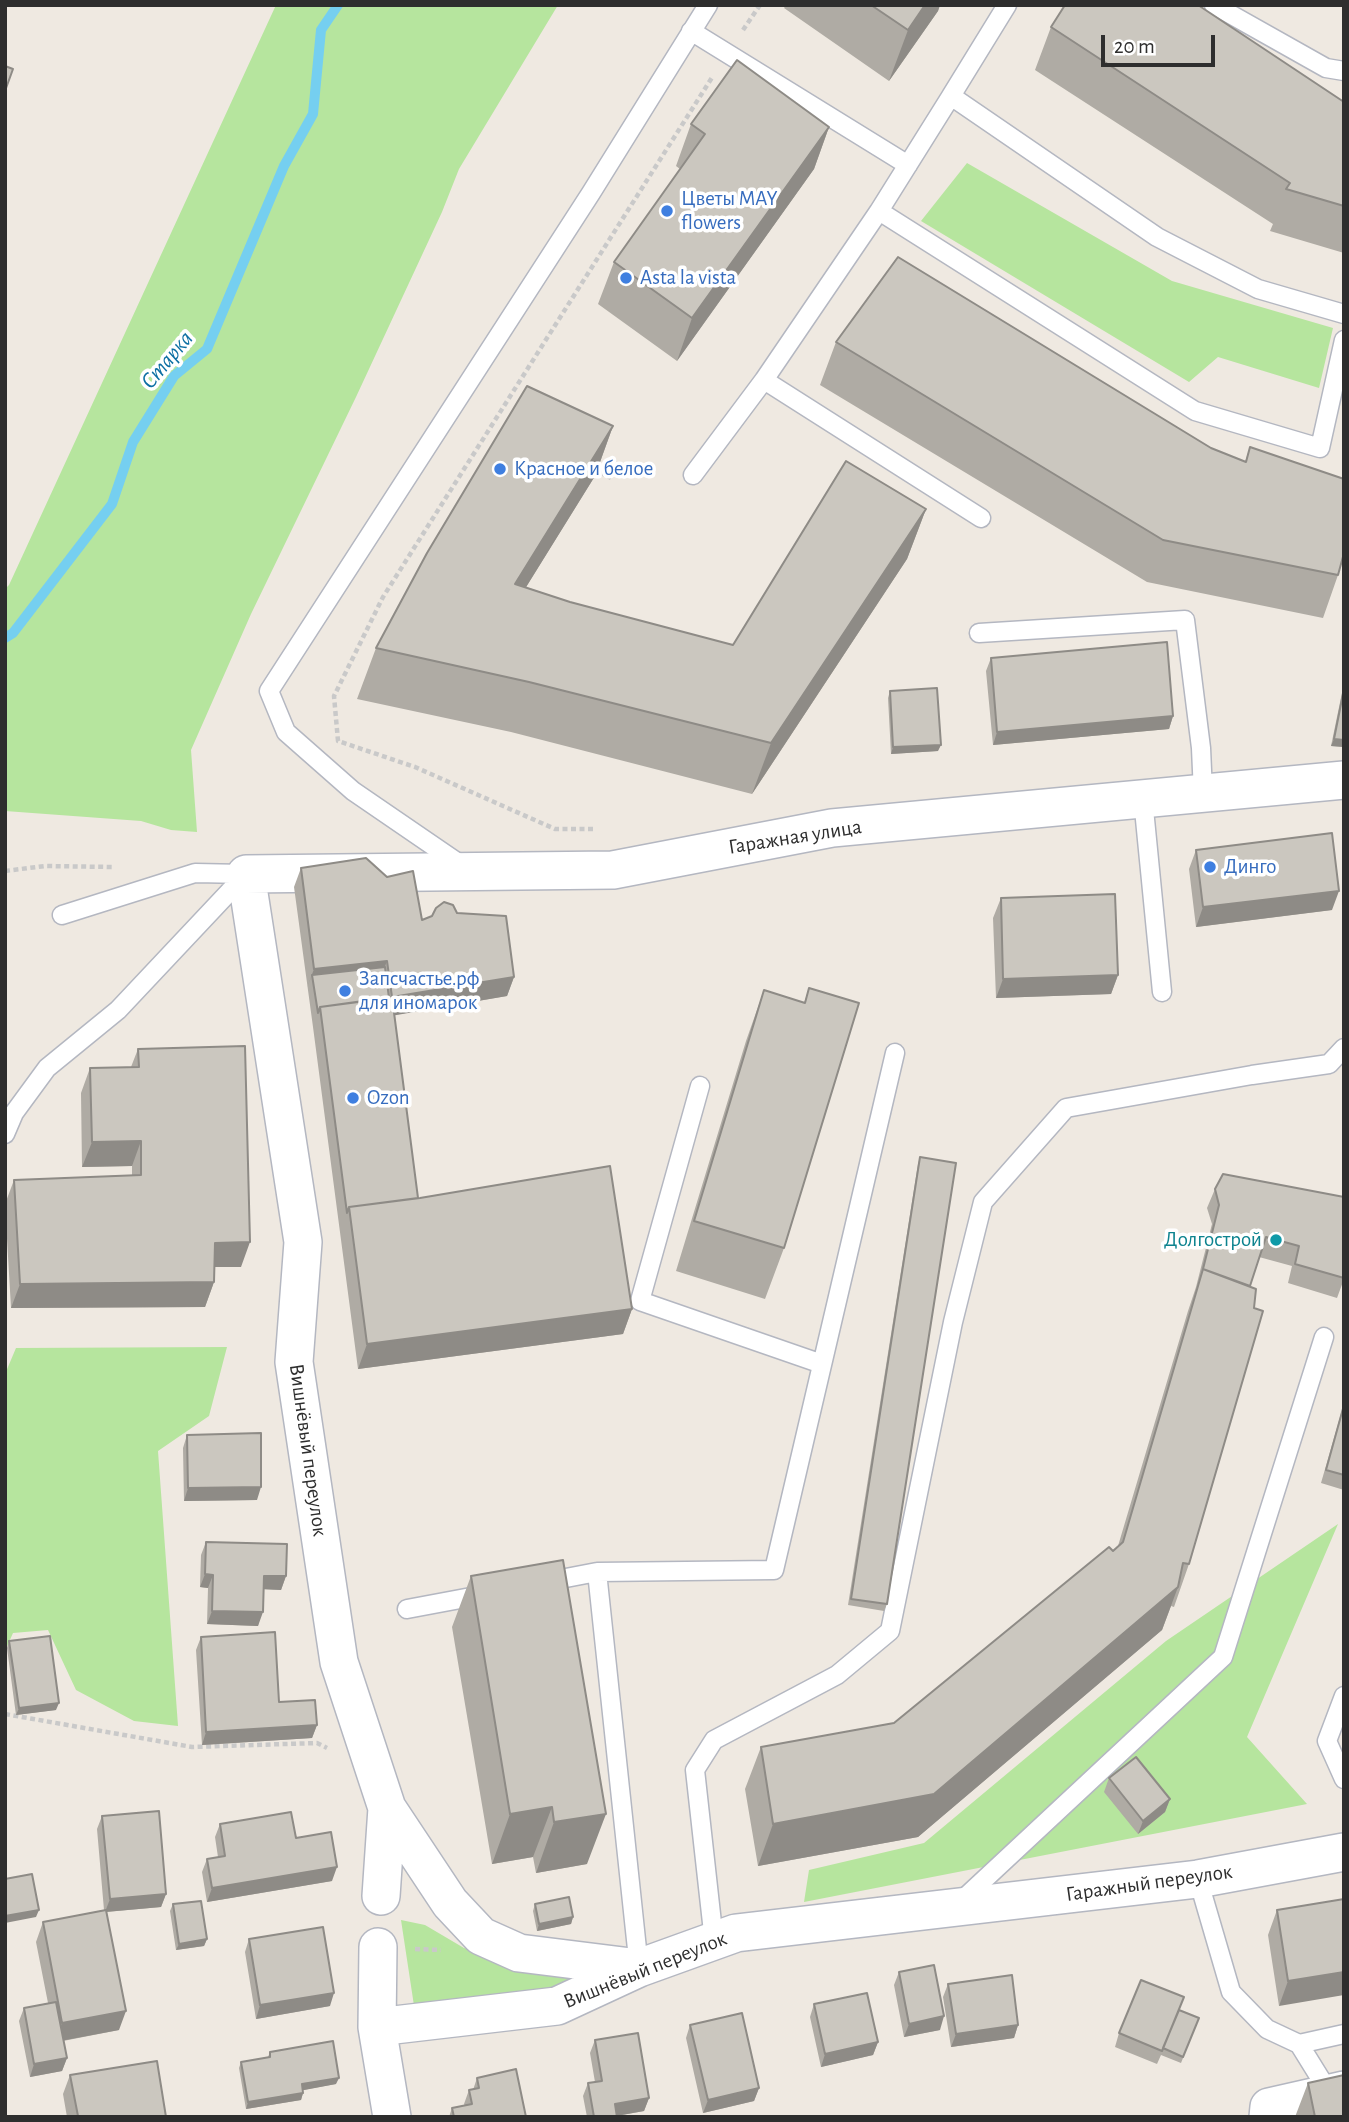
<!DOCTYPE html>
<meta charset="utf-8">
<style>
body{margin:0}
#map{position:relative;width:1349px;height:2122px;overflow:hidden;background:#efe9e1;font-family:"Alegreya Sans",sans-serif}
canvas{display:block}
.frame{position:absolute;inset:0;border:7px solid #2e2e2e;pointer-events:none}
.scale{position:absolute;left:1101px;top:35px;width:114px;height:32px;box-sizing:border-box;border:4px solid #2e2e2e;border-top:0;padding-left:9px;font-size:21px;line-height:24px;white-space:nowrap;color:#2e2e2e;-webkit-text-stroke:5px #fff;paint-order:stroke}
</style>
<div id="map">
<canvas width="1349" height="2122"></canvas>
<div class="frame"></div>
<div class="scale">20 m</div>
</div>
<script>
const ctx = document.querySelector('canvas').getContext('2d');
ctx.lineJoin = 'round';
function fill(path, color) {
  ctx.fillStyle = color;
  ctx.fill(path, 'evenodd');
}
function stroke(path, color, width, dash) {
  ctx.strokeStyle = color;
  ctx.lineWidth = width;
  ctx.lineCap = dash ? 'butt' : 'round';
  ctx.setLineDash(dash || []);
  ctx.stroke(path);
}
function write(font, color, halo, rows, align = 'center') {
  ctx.font = font + ' "Alegreya Sans",sans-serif';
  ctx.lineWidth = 7;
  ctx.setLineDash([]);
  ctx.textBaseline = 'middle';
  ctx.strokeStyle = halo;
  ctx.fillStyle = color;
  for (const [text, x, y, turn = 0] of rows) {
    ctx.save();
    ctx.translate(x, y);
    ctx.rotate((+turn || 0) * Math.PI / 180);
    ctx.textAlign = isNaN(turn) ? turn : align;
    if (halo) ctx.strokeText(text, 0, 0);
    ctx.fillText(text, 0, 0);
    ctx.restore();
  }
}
const green = new Path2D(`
 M276,5H558L459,169L442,212L356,397L251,614L191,750L197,832L171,830L141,821L5,811V589L9,585Z
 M967,163L1172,281L1333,328L1319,388L1218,357L1189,382L921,221Z
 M227,1347L209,1416L158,1451L178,1726L134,1721L76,1690L48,1630L13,1633L5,1651V1374L16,1348Z
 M1338,1524L1247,1737L1307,1804L804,1902L809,1870L924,1843L1166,1641Z
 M401,1920L425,1925L464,1948L518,1962L623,1972L418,2032Z`);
const stream = new Path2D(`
 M5,638L13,633L112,504L133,442L174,376L207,349L284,166L313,114L321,30L338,5`);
const path = new Path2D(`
 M743,30L760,5
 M593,469L611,478
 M593,829H555L415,767L338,741L334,696L383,597L713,76
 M5,871L45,866L113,867
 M5,1714L192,1747L317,1743L327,1748
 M415,1949L441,1950`);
const lane = new Path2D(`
 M1007,5L951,96L1157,237L1258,289L1344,314
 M1214,5L1326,68L1344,71
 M691,31L908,165
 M951,96L879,211L1195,411L1320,448L1344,340
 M879,211L764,380L981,518
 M693,475L764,380
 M979,633L1185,620L1201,748L1203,793
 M1143,799L1162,992
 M464,867L353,791L286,732L269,691L591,193L708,5
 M62,915L195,873L246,874
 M700,1086L640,1301L822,1364
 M5,1134L14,1113L47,1068L118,1010L246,874
 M597,1572L774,1570L895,1053
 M545,1582L597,1572L639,1968
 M407,1609L487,1594
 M1344,1696L1327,1741L1344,1779
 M1198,1879L1231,1992L1267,2029L1299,2044L1344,2034
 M959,1903L1223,1657L1324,1337
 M714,1941L695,1770L714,1740L837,1675L890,1631L953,1322L983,1202L1066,1108L1252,1075L1329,1064L1344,1048
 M1299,2044L1330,2094`);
const street = new Path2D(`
 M387,1808L450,1903L481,1936L519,1953L639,1968
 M381,1896L387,1808L339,1662L294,1362L303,1242L246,874L613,870L832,828L1344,780
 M378,1947L377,2027L392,2117
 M377,2027L557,2006L639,1968L736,1933L1198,1879L1344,1852
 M1268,2117L1269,2107L1344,2090`);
const wall = new Path2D(`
 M786,5H940L938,11L889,81L784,8Z
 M1051,27L1344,102V253L1270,231L1273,224L1035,70Z
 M691,124L829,127L814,169L677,361L598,304L614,262L680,169L676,166Z
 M836,342L1211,448L1245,462L1250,447L1338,575L1323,618L1147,582L820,385Z
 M613,426L595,476L526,587L570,602L733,645L926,509L907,559L752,794L511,732L357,699L376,648Z
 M991,658L1173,716L1169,729L993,745L986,671Z
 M1344,683V747L1331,746Z
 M890,691L938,751L891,754L888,698Z
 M1196,850L1332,910L1196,927L1189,869Z
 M301,868L422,920L457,913L514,977L507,996L394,1015L418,1198L632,1309L623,1334L358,1369L313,1027L294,887Z
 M1001,898L1118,975L1111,994L996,998L993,918Z
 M809,988L784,1248L765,1299L676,1271L746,1041L764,990L804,1003Z
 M138,1049L241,1267H215L214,1282L205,1307L11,1308L5,1204L14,1180L132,1175V1166L82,1167L81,1093L90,1068L131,1067Z
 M920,1157L887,1604L884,1611L848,1605L918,1164Z
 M1215,1189L1344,1197V1279L1337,1298L1288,1283L1292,1266L1259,1257L1250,1286L1189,1564L1174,1607L1171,1606L1162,1630L918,1837L758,1866L745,1789L761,1747L894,1723L1118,1546L1188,1311L1196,1287L1212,1224L1207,1208Z
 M1344,1403V1490L1321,1483Z
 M187,1435L257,1500L184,1501L183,1448Z
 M206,1542L286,1576L281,1590L264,1589L258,1626L207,1624L208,1588L200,1587L201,1555Z
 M471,1576L587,1864L536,1873L533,1857L492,1864L452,1627Z
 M201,1637L279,1702L317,1725L312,1738L202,1745L196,1650Z
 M9,1641L56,1710L16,1715L7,1648Z
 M1109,1778L1170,1799L1165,1812L1138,1834L1104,1792Z
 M102,1816L166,1894L161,1907L106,1912L119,2030L63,2041L67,2058L62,2071L30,2077L19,2021L24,2008L48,2003L36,1942L43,1922L104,1910L97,1829Z
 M220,1824L296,1838L332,1881L207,1902L202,1872L207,1859L218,1857L215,1837Z
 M1344,1899L1279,2006L1268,1935L1277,1910Z
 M173,1904L207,1939L204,1946L176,1950L170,1911Z
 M535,1904L573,1917L571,1924L537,1931L533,1911Z
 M249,1939L330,2006L256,2019L245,1952Z
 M899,1972L940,2030L904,2037L894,1985Z
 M948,1984L1018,2025L1014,2038L951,2047L943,1997Z
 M1184,1997L1179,2010L1199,2018L1181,2063L1161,2055L1157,2064L1115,2047L1119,2033Z
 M814,2004L878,2042L873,2055L821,2067L810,2017Z
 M690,2025L759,2088L754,2101L703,2113L686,2038Z
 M595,2040L649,2098L644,2111L617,2116V2117H587L583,2096L588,2083L595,2082L590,2053Z
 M270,2052L336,2084L303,2090V2093L301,2100L246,2109L239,2068L241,2062L268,2057Z
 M70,2075L166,2117H67L63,2094Z
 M477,2078L526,2117H449L452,2108L465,2106L464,2104L469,2090H473Z
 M1308,2083L1344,2117H1295Z`);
const shadedWall = new Path2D(`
 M925,5H940L938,11L889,81L908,30Z
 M829,127L814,169L677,361L692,318Z
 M613,426L595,476L497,634L515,584Z
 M926,509L907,559L752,794L771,743Z
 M1173,716L1169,729L993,745L997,732Z
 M1334,739L1344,740V747L1331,746Z
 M941,745L938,751L891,754L893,747Z
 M1339,891L1332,910L1196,927L1203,907Z
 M387,961L380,980L312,975L307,988L314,969Z
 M1118,975L1111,994L996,998L1003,979Z
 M514,977L507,996L385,1017L392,997Z
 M141,1141L132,1166L82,1167L92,1142Z
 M250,1242L241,1267H206L215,1243Z
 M214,1282L205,1307L11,1308L20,1284Z
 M632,1309L623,1334L358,1369L367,1344Z
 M261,1487L257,1500L184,1501L188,1488Z
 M205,1574L213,1575L208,1588L200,1587Z
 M264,1576H286L281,1590L259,1589Z
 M1178,1587L1162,1630L918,1837L758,1866L773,1824Z
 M212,1611L263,1612L258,1626L207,1624Z
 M59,1703L56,1710L16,1715L19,1708Z
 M317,1725L312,1738L202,1745L206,1732Z
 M1170,1799L1165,1812L1138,1834L1143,1821Z
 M552,1807L533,1857L492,1864L510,1814Z
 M606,1814L587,1864L536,1873L554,1822Z
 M337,1867L332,1881L207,1902L212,1888Z
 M166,1894L161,1907L105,1912L110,1899Z
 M39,1910L36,1917L5,1923V1916Z
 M573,1917L571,1924L537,1931L539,1924Z
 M207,1939L204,1946L176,1950L179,1944Z
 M1344,1972V1995L1279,2006L1288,1981Z
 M334,1993L330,2006L256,2019L260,2005Z
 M126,2011L119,2030L55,2042L62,2023Z
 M944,2016L940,2030L904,2037L909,2024Z
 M1018,2025L1014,2038L951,2047L956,2034Z
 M878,2042L873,2055L821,2067L825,2054Z
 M67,2058L62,2071L30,2077L34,2064Z
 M339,2078L336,2084L299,2091L302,2084Z
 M759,2088L754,2101L703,2113L708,2100Z
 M303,2093L301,2100L246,2109L248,2102Z
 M649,2098L644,2111L610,2117L615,2104Z`);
const building = new Path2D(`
 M871,5H925L908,30Z
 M1065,5H1198L1344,102V206L1286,189L1290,183L1051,27Z
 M737,60L829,127L692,318L614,262L705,134L691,124Z
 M5,66L13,69L5,91Z
 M898,257L1211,448L1246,462L1250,447L1344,479V553L1338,575L1163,540L836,342Z
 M527,386L613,426L515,584L570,602L733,645L846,461L926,509L771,743L529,682L376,648L427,553Z
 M1167,642L1173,716L997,732L991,658Z
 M937,688L941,745L893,747L890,691Z
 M1344,689V740L1334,739Z
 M1332,833L1339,891L1203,907L1196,850Z
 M366,858L387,877L413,871L422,920L432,916L436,908L444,902L453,905L457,913L506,916L514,977L392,997L387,961L314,969L301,868Z
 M1115,894L1118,975L1003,979L1001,898Z
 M385,967L389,998L320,1007L318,1013L312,975Z
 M809,988L859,1003L784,1248L694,1221L764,990L805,1003Z
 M392,997L418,1198L349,1207L347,1213L320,1007Z
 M245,1046L250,1242L215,1243L214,1282L20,1284L14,1180L141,1175V1141L92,1142L90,1068L139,1067L138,1049Z
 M920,1157L956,1163L887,1604L851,1599Z
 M610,1166L632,1309L367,1344L349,1207L420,1198Z
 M1223,1174L1344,1197V1278L1295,1264L1299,1246L1266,1237L1250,1286L1203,1269L1219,1205L1215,1189Z
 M1203,1269L1256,1289L1254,1308L1263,1311L1189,1564L1183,1563L1178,1587L934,1794L773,1824L761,1747L894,1723L1109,1547L1113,1551L1123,1542Z
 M1344,1405V1475L1326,1470Z
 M261,1433V1487L188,1488L187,1435Z
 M206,1542L287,1544L286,1576H264L263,1612L212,1611L213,1575L205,1574Z
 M563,1560L606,1814L554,1822L552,1807L510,1814L471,1576Z
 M275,1632L279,1702L315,1700L317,1725L206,1732L201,1637Z
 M50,1636L59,1703L19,1708L9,1641Z
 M1136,1757L1170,1799L1143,1821L1109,1778Z
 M159,1811L166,1894L110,1899L102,1816Z
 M291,1812L296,1838L331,1832L337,1867L212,1888L207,1859L225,1856L220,1824Z
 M32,1874L39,1910L5,1916V1879Z
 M569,1897L573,1917L539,1924L535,1904Z
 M1344,1899V1972L1288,1981L1277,1910Z
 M201,1901L207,1939L179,1944L173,1904Z
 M106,1910L126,2011L62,2023L43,1922Z
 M323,1927L334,1993L260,2005L249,1939Z
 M934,1965L944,2016L909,2024L899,1972Z
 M1012,1975L1018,2025L956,2034L948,1984Z
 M1141,1980L1184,1997L1162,2051L1119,2033Z
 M867,1993L878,2042L825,2054L814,2004Z
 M56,2002L67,2058L34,2064L24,2008Z
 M1179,2010L1199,2018L1183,2057L1163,2048Z
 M742,2013L759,2088L708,2100L690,2025Z
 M638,2033L649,2098L615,2104L617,2117H594L588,2083L602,2081L595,2040Z
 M333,2041L339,2078L302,2084L303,2093L248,2102L241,2062L270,2057V2052Z
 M157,2061L166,2117H77L78,2116L70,2075Z
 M516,2069L526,2117H454L452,2108L472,2104L469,2090L479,2088L477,2078Z
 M1344,2075V2117H1315L1308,2083Z`);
const markers = [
 [667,211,7,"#3f7fe0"],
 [626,278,7,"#3f7fe0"],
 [500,469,7,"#3f7fe0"],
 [1210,867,7,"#3f7fe0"],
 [345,991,7,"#3f7fe0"],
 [353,1098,7,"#3f7fe0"],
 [1276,1240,7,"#0f9aa8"]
];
const shopNames = [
 ["Цветы MAY",681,199],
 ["flowers",681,223],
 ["Asta la vista",640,278],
 ["Красное и белое",514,469],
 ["Динго",1224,867],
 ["Запсчастье.рф",359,979],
 ["для иномарок",359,1003],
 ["Ozon",367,1098]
];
const streetNames = [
 ["Гаражная улица",795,837,-9],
 ["Вишнёвый переулок",308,1450,82],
 ["Гаражный переулок",1149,1883,-8],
 ["Вишнёвый переулок",645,1970,-22]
];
const cultureNames = [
 ["Долгострой",1262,1240]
];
const waterNames = [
 ["Старка",167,360,-50]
];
fill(green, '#b6e59e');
stroke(stream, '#75cff0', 10);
stroke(lane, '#b4b7c1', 21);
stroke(street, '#b4b7c1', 40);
stroke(path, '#c9c9c9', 4.5, [5, 3.5]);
stroke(lane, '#fff', 18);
stroke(street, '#fff', 37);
fill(wall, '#afaba4');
fill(shadedWall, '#8e8b86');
fill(building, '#cbc7bf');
stroke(building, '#8e8b86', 2);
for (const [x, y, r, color] of markers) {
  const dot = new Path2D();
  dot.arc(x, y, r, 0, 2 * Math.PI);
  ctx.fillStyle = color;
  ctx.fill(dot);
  stroke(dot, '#fff', 2.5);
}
write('21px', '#366cbe', '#fff', shopNames, 'left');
write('21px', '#2e2e2e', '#fff', streetNames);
write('21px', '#0d838f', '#fff', cultureNames, 'right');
write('italic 23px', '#0d6fa3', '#fff', waterNames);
</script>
